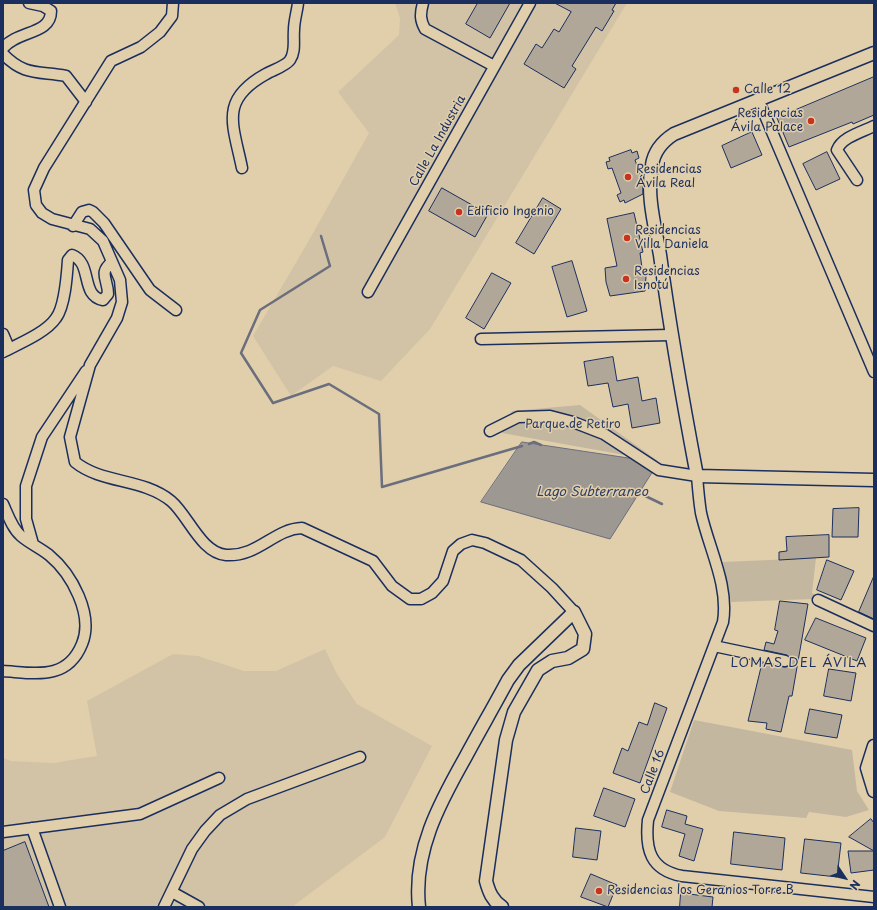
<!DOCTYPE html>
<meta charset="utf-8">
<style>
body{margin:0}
#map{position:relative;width:877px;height:910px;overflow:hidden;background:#e1cfac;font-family:"Playpen Sans",sans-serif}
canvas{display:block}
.frame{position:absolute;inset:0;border:4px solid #1b2f5e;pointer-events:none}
.north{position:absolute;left:825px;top:858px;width:40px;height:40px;-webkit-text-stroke:3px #e1cfac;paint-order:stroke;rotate:125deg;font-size:11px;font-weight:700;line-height:16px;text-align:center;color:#1b2f5e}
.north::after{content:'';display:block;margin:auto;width:14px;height:18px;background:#1b2f5e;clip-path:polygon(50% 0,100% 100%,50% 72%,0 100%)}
</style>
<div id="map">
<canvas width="877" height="910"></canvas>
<div class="frame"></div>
<div class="north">N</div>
</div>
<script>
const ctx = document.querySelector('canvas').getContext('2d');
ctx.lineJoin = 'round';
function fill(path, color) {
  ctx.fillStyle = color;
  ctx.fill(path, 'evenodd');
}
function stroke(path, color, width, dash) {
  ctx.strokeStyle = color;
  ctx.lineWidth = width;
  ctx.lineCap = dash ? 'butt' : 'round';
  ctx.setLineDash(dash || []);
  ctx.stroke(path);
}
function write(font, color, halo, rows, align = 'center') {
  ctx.font = font + ' "Playpen Sans",sans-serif';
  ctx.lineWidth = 3;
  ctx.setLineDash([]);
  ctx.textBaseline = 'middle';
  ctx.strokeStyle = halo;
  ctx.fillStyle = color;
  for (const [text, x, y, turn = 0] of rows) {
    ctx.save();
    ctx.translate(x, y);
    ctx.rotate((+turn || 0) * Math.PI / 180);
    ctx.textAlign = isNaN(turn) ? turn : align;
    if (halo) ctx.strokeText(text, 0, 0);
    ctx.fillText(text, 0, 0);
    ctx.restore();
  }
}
const built = new Path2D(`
 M395,3H627L430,329L381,381L333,366L291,396L253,336L308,242L369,133L338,92L399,35L400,18Z
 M325,649L337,674L357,704L432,746L385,837L292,907H3V758L11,761L53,763L97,756L87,701L173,654L198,656L244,671H276Z`);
const green = new Path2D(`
 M580,405L658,461L502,433L512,411Z
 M816,558L812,593L815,595L813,599L731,602L723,562Z
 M694,720L852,750L857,791L869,810L846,817L809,812L806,818L719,811L670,792Z`);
const water = new Path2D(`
 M522,442L635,459L653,471L610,539L481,502Z`);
const stream = new Path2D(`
 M321,236L330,266L260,310L241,353L273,403L329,384L379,414L382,487L522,446
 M529,444L534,442L541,445
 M637,492L662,504`);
const building = new Path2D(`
 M478,3H510L490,38L466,24Z
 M555,3H616L612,10L614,11L602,31L596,27L572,66L576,69L564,88L524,64L536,44L542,48L554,29L559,32L571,12Z
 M874,77V115L853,124L852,122L789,147L777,118Z
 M752,132L762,155L731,168L722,146Z
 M631,150L632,153L637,151L639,158L635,160L643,182V194L625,203L624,200L620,202L617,195L621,193L612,168L608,169L606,162L610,161L609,158Z
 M827,152L840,179L816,190L803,164Z
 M442,188L488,214L475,237L429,211Z
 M543,198L561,209L534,254L516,243Z
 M634,213L643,252L640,253L642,268L646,276L645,291L610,296L606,282L605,268L617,266L607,219Z
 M572,261L587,311L567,317L552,267Z
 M492,273L511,283L484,329L466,318Z
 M613,357L617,381L638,377L642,401L656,398L660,423L632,428L628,404L613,407L608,383L588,386L584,362Z
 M859,508L858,537H832L833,509Z
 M829,535V557L779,560V552L787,551L786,537Z
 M827,560L854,571L841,600L817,590Z
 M874,576V619L859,612Z
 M780,601L808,604L792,696H789L781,732L766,729L767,723L748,721L762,663L784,667L790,666L791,663V659L787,655L764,650L766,642L774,644L778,631L775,630Z
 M816,618L866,638L857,661L805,640Z
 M829,669L856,673L851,701L824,696Z
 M655,703L667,708L640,783L613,773L622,748L628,751L639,722L647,725Z
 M810,709L842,715L837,738L805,733Z
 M604,788L635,799L625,827L594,816Z
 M667,810L687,816L685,824L703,829L694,861L679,856L685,834L662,827Z
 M871,819L874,823V870L851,873L848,851H874L849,837Z
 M576,828L601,831L597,860L573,857Z
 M734,832L785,838L782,870L731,864Z
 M805,839L841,843L837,877L801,873Z
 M25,842L49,907H3V851Z
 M591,874L617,885L608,907L581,897Z
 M681,893L713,897L712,907H680Z`);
const minor = new Path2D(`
 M173,3L172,16L160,32L141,47L111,61L44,168L34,190L36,205L42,213L52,219L90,229L103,241L120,280L122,302L117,318L90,365L70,437L75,462C102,484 143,478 171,501C188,515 201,553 226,555C258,557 274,529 302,528L373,561L392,586L410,599H421L432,593L443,581L453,551L461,544L472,540L485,543L521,560L552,588L574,612
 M423,3C420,14 420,20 425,29L494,66
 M3,48C18,30 51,35 51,11L43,6L29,3
 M3,54C24,76 38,71 66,76L86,102
 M758,99L874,372
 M242,168C233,124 219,100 266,74C273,70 286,66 290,60C296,51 293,41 294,30C294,21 297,12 298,3
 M857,180L837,150C842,137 862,132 874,126
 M73,226L82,212L89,210L93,212L104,223L150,290L176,310
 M368,292L530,3
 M3,334L9,348
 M481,339L671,335
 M3,352C18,344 46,333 56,318C65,306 67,275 68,260L72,255C93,263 80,296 103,300L108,294C108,279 98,273 112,262
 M490,431L518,417L550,416L573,422L604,434L659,470L697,476C698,488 699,501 701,513C709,549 729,585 723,622L648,820C645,849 650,870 682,876L874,897
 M3,504C8,515 12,528 21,536C29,543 40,548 49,555C72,574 94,615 82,644C67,681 35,673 3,671
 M33,544L26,519V486L42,437L86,371
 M818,600L874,626
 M714,646L785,661
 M32,828L60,907
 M3,832L140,814L219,778
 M172,892L199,907
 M164,907L192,849L205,831L220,815L247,799L360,757`);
const tertiary = new Path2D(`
 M874,53L674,134C663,141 654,152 652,165C646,195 655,226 660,255C670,329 683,402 697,476L874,480
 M874,746L867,768L874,791
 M419,907C413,852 439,804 465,758C479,732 494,706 508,680L519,665L574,612L585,634L583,649L568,658L552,661L538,670L514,712L506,740L486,881C489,892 492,900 502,907`);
const markers = [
 [736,90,4,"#c8321e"],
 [811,121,4,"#c8321e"],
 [628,177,4,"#c8321e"],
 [459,212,4,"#c8321e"],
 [627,238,4,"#c8321e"],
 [626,279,4,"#c8321e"],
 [599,891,4,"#c8321e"]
];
const poiNames = [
 ["Calle 12",744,90],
 ["Residencias",803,114,"right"],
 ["Ávila Palace",803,128,"right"],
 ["Residencias",636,170],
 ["Ávila Real",636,184],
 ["Edificio Ingenio",467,212],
 ["Residencias",635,231],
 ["Villa Daniela",635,245],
 ["Residencias",634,272],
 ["Isnotú",634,286],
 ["Residencias los Geranios Torre B",607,891]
];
const streetNames = [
 ["Calle La Industria",438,141,-61],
 ["Calle 16",653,772,-69]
];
const parkNames = [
 ["Parque de Retiro",573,425]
];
const waterNames = [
 ["Lago Subterraneo",592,492]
];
const neighbourhoodNames = [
 ["LOMAS DEL ÁVILA",799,663]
];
fill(built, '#d2c3a6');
fill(green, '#c4b7a0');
fill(water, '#9e9892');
stroke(water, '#6a6e7d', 1);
stroke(stream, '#6a6e7d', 2.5);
fill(building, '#b0a798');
stroke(building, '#1b2f5e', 1);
stroke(minor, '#1b2f5e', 13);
stroke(tertiary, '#1b2f5e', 15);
stroke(minor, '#e1cfac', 10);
stroke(tertiary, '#e1cfac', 12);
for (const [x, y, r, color] of markers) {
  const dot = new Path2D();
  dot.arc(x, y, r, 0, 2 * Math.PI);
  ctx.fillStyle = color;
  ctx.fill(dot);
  stroke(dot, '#e1cfac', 1.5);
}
write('12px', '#1b2f5e', '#e1cfac', poiNames, 'left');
write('12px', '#1b2f5e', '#e1cfac', streetNames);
write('12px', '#2c3d65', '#e1cfac', parkNames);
write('italic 13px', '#2f3f66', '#e1cfac', waterNames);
ctx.letterSpacing = '1px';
write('13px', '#1b2f5e', '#e1cfac', neighbourhoodNames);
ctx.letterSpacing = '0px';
</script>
